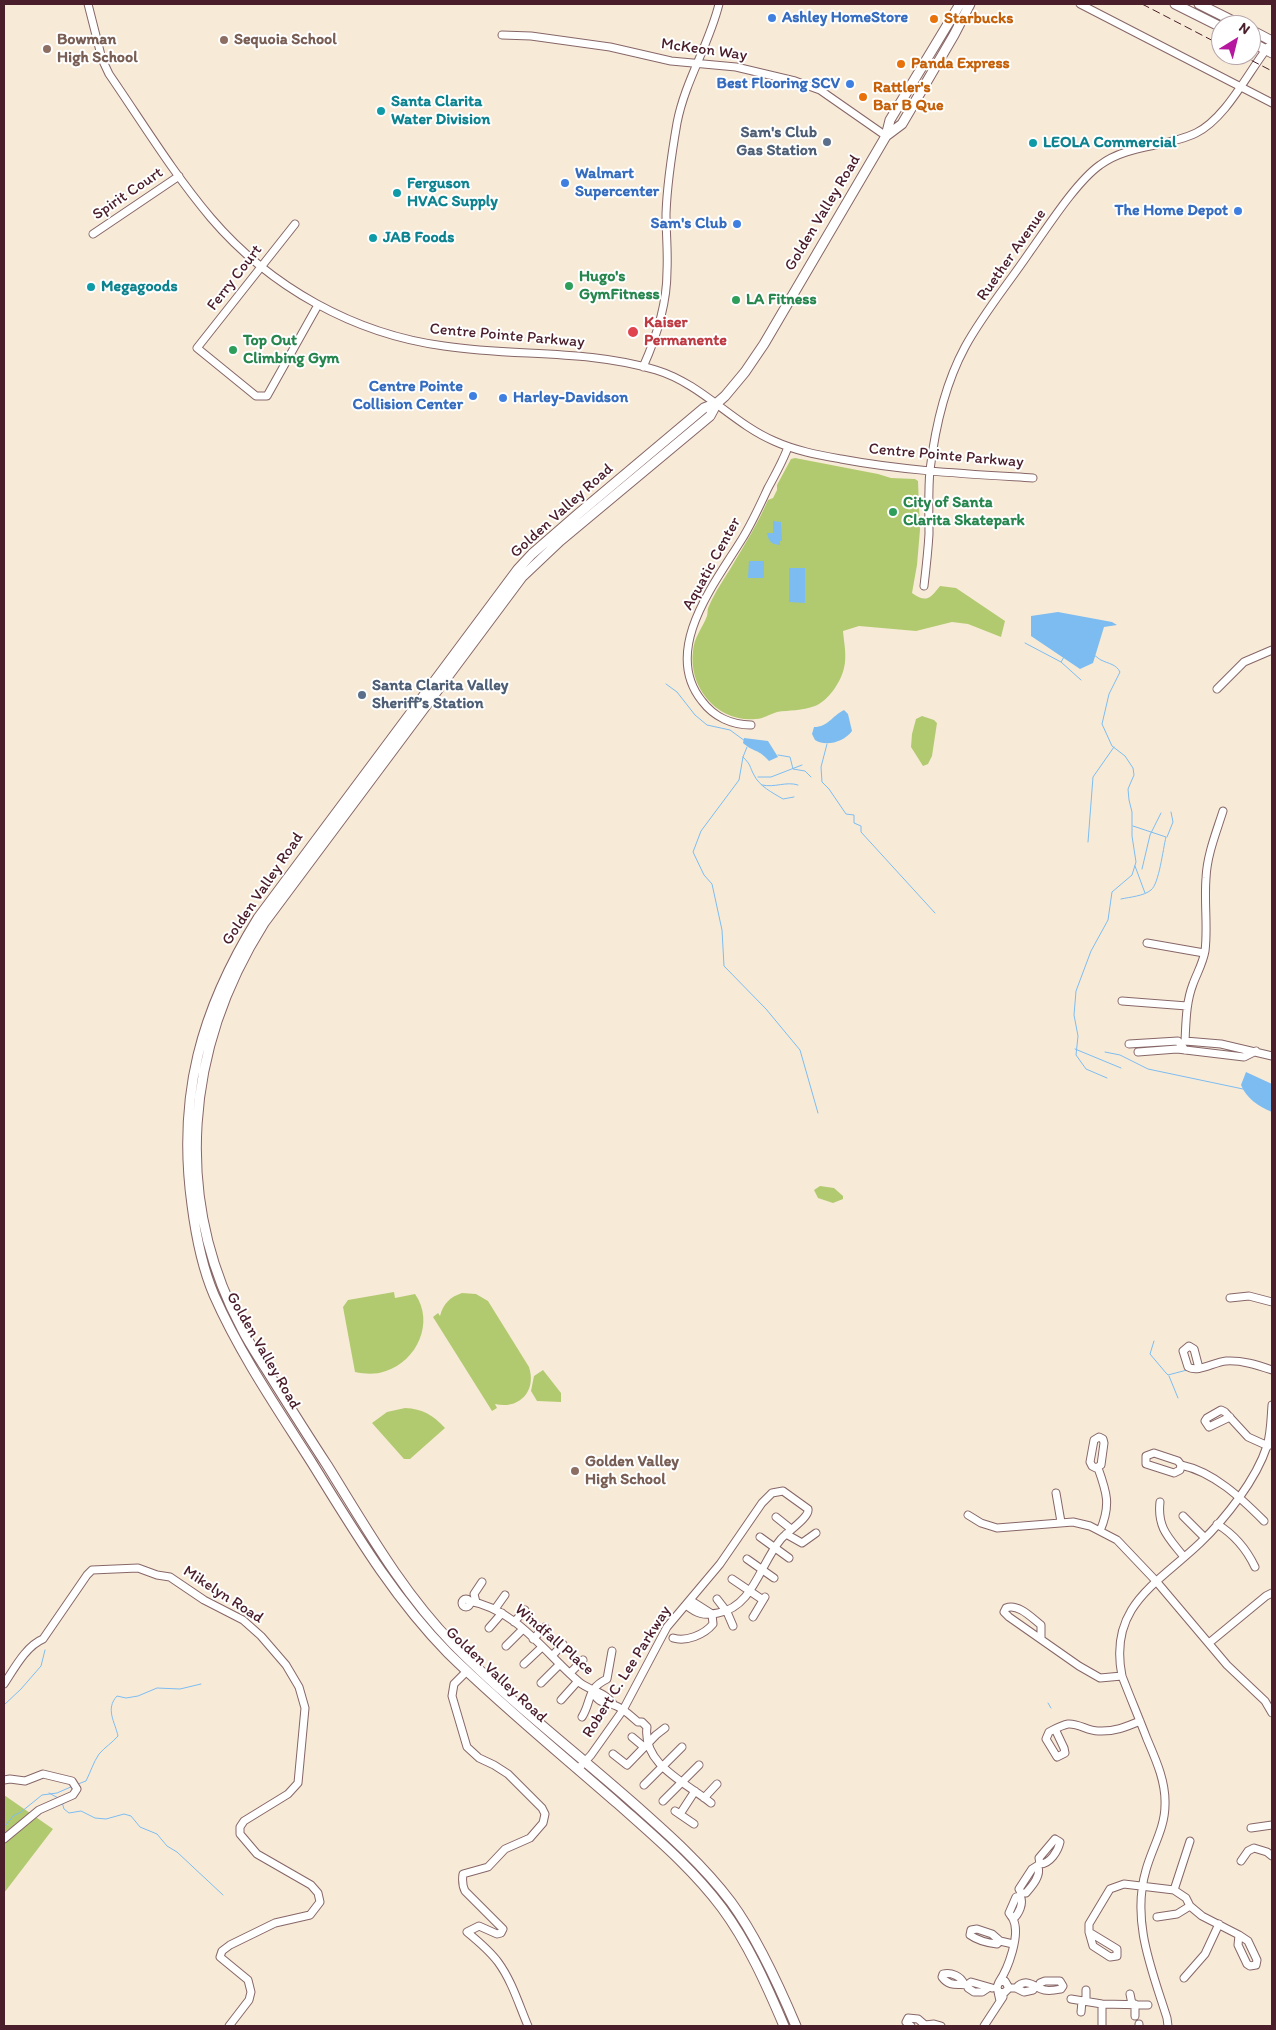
<!DOCTYPE html>
<meta charset="utf-8">
<style>
body{margin:0}
#map{position:relative;width:1276px;height:2030px;overflow:hidden;background:#f7ebd8;font-family:Itim,sans-serif}
canvas{display:block}
.frame{position:absolute;inset:0;border:5px solid #4a1f2b;pointer-events:none}
.north{position:absolute;left:1211px;top:15px;width:50px;height:50px;box-sizing:border-box;background:#fff;border:1px solid #b7a5aa;border-radius:50%;rotate:36deg;font-size:14px;font-weight:700;line-height:20px;text-align:center;color:#4a1f2b}
.north::after{content:'';display:block;margin:auto;width:18px;height:22px;background:#b5179e;clip-path:polygon(50% 0,100% 100%,50% 72%,0 100%)}
</style>
<div id="map">
<canvas width="1276" height="2030"></canvas>
<div class="frame"></div>
<div class="north">N</div>
</div>
<script>
const ctx = document.querySelector('canvas').getContext('2d');
ctx.lineJoin = 'round';
function fill(path, color) {
  ctx.fillStyle = color;
  ctx.fill(path, 'evenodd');
}
function stroke(path, color, width, dash) {
  ctx.strokeStyle = color;
  ctx.lineWidth = width;
  ctx.lineCap = dash ? 'butt' : 'round';
  ctx.setLineDash(dash || []);
  ctx.stroke(path);
}
function write(font, color, halo, rows, align = 'center') {
  ctx.font = font + ' Itim,sans-serif';
  ctx.lineWidth = 4;
  ctx.setLineDash([]);
  ctx.textBaseline = 'middle';
  ctx.strokeStyle = halo;
  ctx.fillStyle = color;
  for (const [text, x, y, turn = 0] of rows) {
    ctx.save();
    ctx.translate(x, y);
    ctx.rotate((+turn || 0) * Math.PI / 180);
    ctx.textAlign = isNaN(turn) ? turn : align;
    if (halo) ctx.strokeText(text, 0, 0);
    ctx.fillText(text, 0, 0);
    ctx.restore();
  }
}
const green = new Path2D(`
 M795,458L878,474L891,478L915,479L918,481L920,530L917,565L912,593C926,603 930,599 940,586L956,588L1005,621L1001,637L968,624L952,622L916,631L859,626L843,631C844,643 847,656 844,668C841,682 828,701 815,706C802,711 789,710 777,712C770,714 763,719 756,719C718,723 688,688 693,651C694,637 702,629 707,616C708,613 707,609 709,606C715,592 724,579 732,566C745,544 758,523 768,500L773,498L777,490V485L791,459Z
 M922,716L934,720L937,723L932,756L928,764L923,766L911,747L912,734L916,719Z
 M820,1186L834,1188L843,1196V1199L833,1203L818,1198L814,1190Z
 M394,1292L395,1298L415,1294C435,1322 417,1361 386,1371C375,1375 365,1374 355,1372L343,1307L348,1300Z
 M462,1293L476,1294L488,1301L529,1367C537,1391 519,1410 495,1404L497,1408L492,1411L433,1317L438,1313L440,1316C443,1304 450,1297 462,1293Z
 M543,1370L561,1393V1402L537,1401L531,1391L534,1376Z
 M405,1408C423,1409 433,1415 445,1428L410,1459H404L372,1423L387,1412Z
 M4,1795L53,1829L4,1893Z`);
const water = new Path2D(`
 M773,521L781,522L782,541H780V545C771,544 769,542 767,533H773Z
 M749,561H764V578H748Z
 M789,568H805V603L789,602Z
 M1058,612L1112,622L1117,625L1104,627L1093,663L1080,669L1031,636V616Z
 M844,710L848,714L852,731C844,742 826,747 815,740L812,734L814,727C828,727 832,716 844,710Z
 M744,738L768,741L778,757L769,761C759,749 753,752 743,743Z
 M1246,1072L1272,1084V1112C1258,1106 1247,1099 1241,1085Z`);
const stream = new Path2D(`
 M1025,643L1061,662
 M1094,655C1097,657 1099,659 1101,660C1109,664 1116,664 1120,672L1109,694L1102,724L1112,746L1125,756L1133,768L1134,775L1128,789L1129,800L1132,812V836L1136,862L1132,875L1112,892L1108,920L1091,951L1076,991L1074,1015L1078,1036L1076,1055L1086,1069L1107,1078
 M1064,657L1061,662L1081,680
 M666,684L677,692L695,715L707,725L730,730L745,741
 M827,744L821,767L822,782L829,789L846,814L854,815V823L861,826V832L935,913
 M747,747L743,757L739,780L701,831L693,852L704,875L712,884L722,930L724,966L766,1009L800,1050L818,1113
 M778,755L790,757L793,769L805,771L811,777
 M743,757C752,766 749,766 754,775C759,786 773,793 783,799L794,797
 M758,777H771L802,765
 M762,785C775,788 786,781 798,785
 M1167,837L1173,822L1171,812
 M1088,842L1093,777L1114,747
 M1135,866L1145,893
 M1142,869L1150,835L1161,813
 M1121,899C1130,897 1144,896 1151,890C1159,884 1163,849 1166,837L1133,826
 M1075,1049L1121,1068
 M1105,1052L1120,1055L1148,1069L1243,1089
 M1154,1341L1150,1354L1166,1373L1168,1375L1187,1370
 M1169,1376L1178,1398
 M1048,1703L1051,1708
 M4,1705L21,1689L41,1666L45,1650
 M78,1784L86,1781C91,1771 93,1763 99,1754C105,1747 112,1743 118,1736C115,1722 105,1709 117,1696L126,1698L138,1696L157,1688L180,1689L201,1684
 M49,1793L60,1799
 M62,1802L64,1809L69,1813L81,1811L95,1818L106,1819L124,1814L131,1816L140,1827L157,1834L167,1846L177,1852L223,1895
 M4,1825H6L13,1816L21,1812L42,1795L57,1793L73,1786`);
const minor = new Path2D(`
 M88,4L102,59L109,74C142,122 173,173 211,218C270,287 354,334 444,346C516,357 585,349 656,370C702,384 732,423 774,441C796,451 819,455 841,459C905,471 969,474 1033,478
 M1080,4L1272,103
 M502,35L531,36L610,47L671,61L736,67L795,81L820,90L886,136
 M295,224L197,348L256,396H267L318,305
 M93,234L179,176
 M643,367C657,336 667,305 667,271C668,252 666,233 666,214C667,183 672,152 677,123C685,81 709,45 719,4
 M924,586C926,569 928,551 929,534C929,513 928,491 930,470C935,428 945,384 965,347C983,314 1008,284 1029,253C1047,228 1076,182 1100,165C1128,144 1165,148 1196,133C1226,118 1247,74 1268,47
 M1217,689L1244,662L1272,650
 M751,725C732,725 714,717 702,701C661,650 715,583 742,539C752,523 760,505 768,488C775,475 783,461 788,447
 M1223,811C1216,833 1207,855 1206,878C1204,903 1208,927 1205,951C1203,963 1197,973 1193,984C1186,1002 1186,1022 1185,1041L1221,1044L1272,1056
 M1147,943L1204,953
 M1122,1001L1187,1006
 M1129,1044L1178,1041L1185,1050
 M1138,1052L1177,1049L1244,1057L1256,1051
 M1230,1298L1249,1296L1272,1302
 M1199,1368L1194,1349L1189,1346L1183,1351L1188,1367C1198,1373 1214,1362 1226,1361C1242,1360 1257,1365 1272,1370
 M1230,1417L1209,1427L1205,1421L1207,1418L1221,1410L1225,1412L1248,1437L1268,1446
 M1099,1437L1103,1439L1104,1443L1101,1465L1096,1468L1092,1466L1090,1462L1094,1440Z
 M1154,1453L1178,1461L1181,1465L1180,1470L1174,1473L1146,1464V1456Z
 M1181,1465C1214,1472 1241,1498 1264,1521
 M1098,1468C1107,1493 1111,1505 1100,1531
 M1056,1493L1061,1522
 M1160,1502C1157,1528 1169,1538 1184,1557
 M968,1515L981,1523L997,1528L1073,1522L1090,1526L1117,1540L1156,1581L1227,1665L1265,1701L1272,1713
 M1183,1516L1205,1538
 M776,1517L791,1529
 M1217,1524C1235,1535 1246,1548 1255,1567
 M786,1534L802,1543L816,1533
 M760,1537L789,1558
 M747,1559L774,1578
 M732,1579L763,1600
 M717,1599L727,1612L733,1626
 M462 1603a4 4 0 1 1 8 0a4 4 0 1 1-8 0Z
 M690,1600L712,1614
 M469,1601C516,1609 545,1653 579,1682C590,1691 606,1692 614,1705
 M476,1602L474,1594L482,1582
 M495,1609L505,1595
 M753,1617L765,1597
 M514,1622L525,1610
 M489,1628L502,1613
 M673,1638C686,1642 704,1635 713,1624L712,1614
 M1041,1638V1625C1032,1618 1018,1603 1006,1608L1004,1612L1009,1617L1079,1666L1100,1678L1122,1676
 M533,1639L545,1627
 M1209,1643L1266,1596L1272,1593
 M506,1646L523,1629
 M552,1656L563,1644
 M524,1664L542,1647
 M467,1671L454,1684L452,1696L467,1747L479,1758L494,1765L508,1774L542,1808L545,1814L543,1823L530,1838L505,1849L488,1867L463,1874C462,1881 462,1885 465,1891L503,1929L501,1933L497,1934L479,1926L467,1932C478,1941 489,1950 498,1962C512,1981 519,2005 528,2026
 M570,1673L583,1660
 M541,1683L560,1664
 M4,1684C14,1669 26,1646 43,1639L87,1575L92,1570L138,1568L157,1575L170,1577L204,1600L243,1620L261,1636L286,1665L299,1687L305,1708L298,1783L288,1794L244,1821L240,1827V1834L257,1854L311,1885L318,1893L320,1902L310,1915L275,1923L230,1945L222,1951L220,1957L248,1980L251,1992L249,2000L229,2026
 M592,1690C598,1703 602,1702 614,1705C623,1708 631,1716 638,1722H642L647,1727C642,1765 687,1783 711,1803
 M561,1700L578,1681
 M582,1717C592,1701 586,1689 607,1679L612,1651
 M1055,1729L1064,1748L1065,1753L1057,1757L1046,1739L1049,1732C1055,1729 1062,1725 1068,1724C1078,1723 1088,1731 1098,1731C1114,1732 1126,1727 1140,1721
 M632,1737L644,1747
 M613,1754L627,1765L656,1735L665,1728
 M578,1769L591,1755L623,1710L667,1627L720,1564L762,1503L772,1493L783,1491L808,1509C810,1517 787,1532 781,1539C760,1564 753,1607 718,1613C704,1616 697,1614 686,1605
 M4,1780L10,1779L25,1781L43,1774L72,1781L77,1789L73,1795L39,1810L4,1839
 M644,1785L682,1747
 M704,1798L717,1784
 M663,1801L699,1765
 M675,1811L694,1824
 M680,1814L695,1791
 M1251,1828L1272,1825
 M1241,1861L1248,1851L1254,1848L1267,1852L1272,1856
 M1174,1890L1190,1841
 M1021,1893H1026C1032,1886 1041,1876 1038,1867
 M1157,1917L1177,1914L1190,1906
 M1013,1919C1019,1914 1024,1903 1020,1896
 M1089,1932V1924L1110,1889L1124,1884L1174,1890L1186,1898L1190,1906L1202,1916L1239,1935
 M1089,1932L1117,1949V1956L1110,1957L1093,1946Z
 M1239,1935L1248,1941L1257,1960L1256,1965L1250,1966L1247,1964L1238,1945Z
 M1000,1941L997,1944C988,1943 977,1940 970,1935L971,1930L977,1929L992,1934L1000,1941L1013,1944
 M1184,1978L1205,1954L1219,1924
 M999,1982C1008,1969 1021,1934 1013,1919C1012,1917 1010,1915 1009,1913L1016,1897L1020,1896L1021,1893L1019,1889L1032,1869L1040,1864L1039,1858L1055,1839L1060,1842C1058,1851 1050,1864 1040,1864
 M964,1984C961,1976 951,1972 943,1974L942,1977C950,1988 959,1983 967,1985L968,1988L974,1992H982L988,1988
 M967,1985L971,1982L992,1988
 M1012,1988H1016L1024,1992L1033,1990L1035,1987
 M1016,1988C1025,1978 1033,1985 1041,1989C1047,1992 1056,1990 1061,1989L1063,1986L1060,1981H1045L1040,1983L1039,1987
 M999,1992L1004,1993L1009,1988L1005,1981L999,1982L997,1987L1000,2001
 M1130,1994L1132,2004
 M1071,1999L1102,2004L1148,2005
 M1086,2001V1990
 M1102,2004V2026
 M1081,2012L1082,2001
 M1135,2016V2004
 M1139,2024V2026
 M911,2026L906,2022L908,2018L918,2019L925,2025L934,2024L941,2026
 M984,2026L1003,1997
 M1168,2026L1167,2018C1152,1970 1131,1921 1146,1870C1152,1848 1165,1828 1165,1805C1166,1782 1156,1760 1147,1739C1139,1718 1130,1697 1122,1676C1108,1606 1157,1584 1200,1543C1225,1519 1256,1480 1267,1446C1271,1433 1271,1418 1272,1405`);
const major = new Path2D(`
 M1175,4L1221,27
 M1199,4L1241,25
 M1251,30L1272,41
 M1251,42L1272,53
 M886,136L902,124L954,35L970,4
 M717,403L710,416L560,541L522,577L264,923C185,1048 172,1197 242,1329C249,1343 258,1356 266,1369C286,1401 306,1433 327,1465C365,1526 402,1592 453,1644C508,1700 574,1751 633,1803C668,1834 703,1865 731,1902C756,1936 780,1988 796,2026
 M784,2026C767,1986 748,1943 722,1908C692,1868 655,1837 618,1804C561,1754 502,1706 448,1653C393,1597 353,1529 312,1463C277,1408 240,1354 214,1295C202,1267 196,1236 192,1205C177,1096 201,1010 258,918L518,569L532,554L578,514L704,408L717,403L725,396L745,372L764,344L886,136L890,120L960,4`);
const rail = new Path2D(`
 M1142,4L1221,45
 M1241,55L1272,71`);
const markers = [
 [772,18,5,"#3f7fe0"],
 [934,19,5,"#e8710a"],
 [224,40,5,"#8d6e63"],
 [47,49,5,"#8d6e63"],
 [901,64,5,"#e8710a"],
 [850,84,5,"#3f7fe0"],
 [863,97,5,"#e8710a"],
 [381,111,5,"#0f9aa8"],
 [827,142,5,"#5c6f8a"],
 [1033,143,5,"#0f9aa8"],
 [565,183,5,"#3f7fe0"],
 [397,193,5,"#0f9aa8"],
 [1238,211,5,"#3f7fe0"],
 [737,224,5,"#3f7fe0"],
 [373,238,5,"#0f9aa8"],
 [569,286,5,"#2e9e5b"],
 [91,287,5,"#0f9aa8"],
 [736,300,5,"#2e9e5b"],
 [633,332,6,"#e0444e"],
 [233,350,5,"#2e9e5b"],
 [473,396,5,"#3f7fe0"],
 [503,398,5,"#3f7fe0"],
 [893,512,5,"#2e9e5b"],
 [362,695,5,"#5c6f8a"],
 [575,1471,5,"#8d6e63"]
];
const shopNames = [
 ["Ashley HomeStore",782,18,"left"],
 ["Best Flooring SCV",840,84],
 ["Walmart",575,174,"left"],
 ["Supercenter",575,192,"left"],
 ["The Home Depot",1228,211],
 ["Sam's Club",727,224],
 ["Centre Pointe",463,387],
 ["Collision Center",463,405],
 ["Harley-Davidson",513,398,"left"]
];
const foodNames = [
 ["Starbucks",944,19],
 ["Panda Express",911,64],
 ["Rattler's",873,88],
 ["Bar B Que",873,106]
];
const educationNames = [
 ["Bowman",57,40],
 ["High School",57,58],
 ["Sequoia School",234,40],
 ["Golden Valley",585,1462],
 ["High School",585,1480]
];
const streetNames = [
 ["McKeon Way",704,50,8],
 ["Spirit Court",128,194,-34],
 ["Golden Valley Road",823,213,-59],
 ["Ruether Avenue",1012,255,-55],
 ["Ferry Court",235,278,-52],
 ["Centre Pointe Parkway",507,336,5],
 ["Centre Pointe Parkway",946,456,5],
 ["Golden Valley Road",562,511,-42],
 ["Aquatic Center",712,564,-61],
 ["Golden Valley Road",263,889,-56],
 ["Golden Valley Road",263,1351,60],
 ["Mikelyn Road",223,1595,33],
 ["Windfall Place",554,1640,41],
 ["Robert C. Lee Parkway",627,1672,-58],
 ["Golden Valley Road",496,1675,43]
];
const cultureNames = [
 ["Santa Clarita",391,102],
 ["Water Division",391,120],
 ["LEOLA Commercial",1043,143],
 ["Ferguson",407,184],
 ["HVAC Supply",407,202],
 ["JAB Foods",383,238],
 ["Megagoods",101,287]
];
const serviceNames = [
 ["Sam's Club",817,133],
 ["Gas Station",817,151],
 ["Santa Clarita Valley",372,686,"left"],
 ["Sheriff’s Station",372,704,"left"]
];
const leisureNames = [
 ["Hugo's",579,277],
 ["GymFitness",579,295],
 ["LA Fitness",746,300],
 ["Top Out",243,341],
 ["Climbing Gym",243,359],
 ["City of Santa",903,503],
 ["Clarita Skatepark",903,521]
];
const healthNames = [
 ["Kaiser",644,323],
 ["Permanente",644,341]
];
fill(green, '#b2ca6f');
fill(water, '#7cbcf1');
stroke(stream, '#7cbcf1', 1);
stroke(minor, '#876668', 9);
stroke(major, '#876668', 11);
stroke(minor, '#fff', 7);
stroke(major, '#fff', 9);
stroke(rail, '#4a1f2b', 1, [8, 4]);
for (const [x, y, r, color] of markers) {
  const dot = new Path2D();
  dot.arc(x, y, r, 0, 2 * Math.PI);
  ctx.fillStyle = color;
  ctx.fill(dot);
  stroke(dot, '#fff', 2);
}
write('bold 16px', '#366cbe', '#fff', shopNames, 'right');
write('bold 16px', '#c56008', '#fff', foodNames, 'left');
write('bold 16px', '#785e54', '#fff', educationNames, 'left');
write('16px', '#4a1f2b', '#fff', streetNames);
write('bold 16px', '#0d838f', '#fff', cultureNames, 'left');
write('bold 16px', '#4e5e75', '#fff', serviceNames, 'right');
write('bold 16px', '#27864d', '#fff', leisureNames, 'left');
write('bold 16px', '#be3a42', '#fff', healthNames, 'left');
</script>
